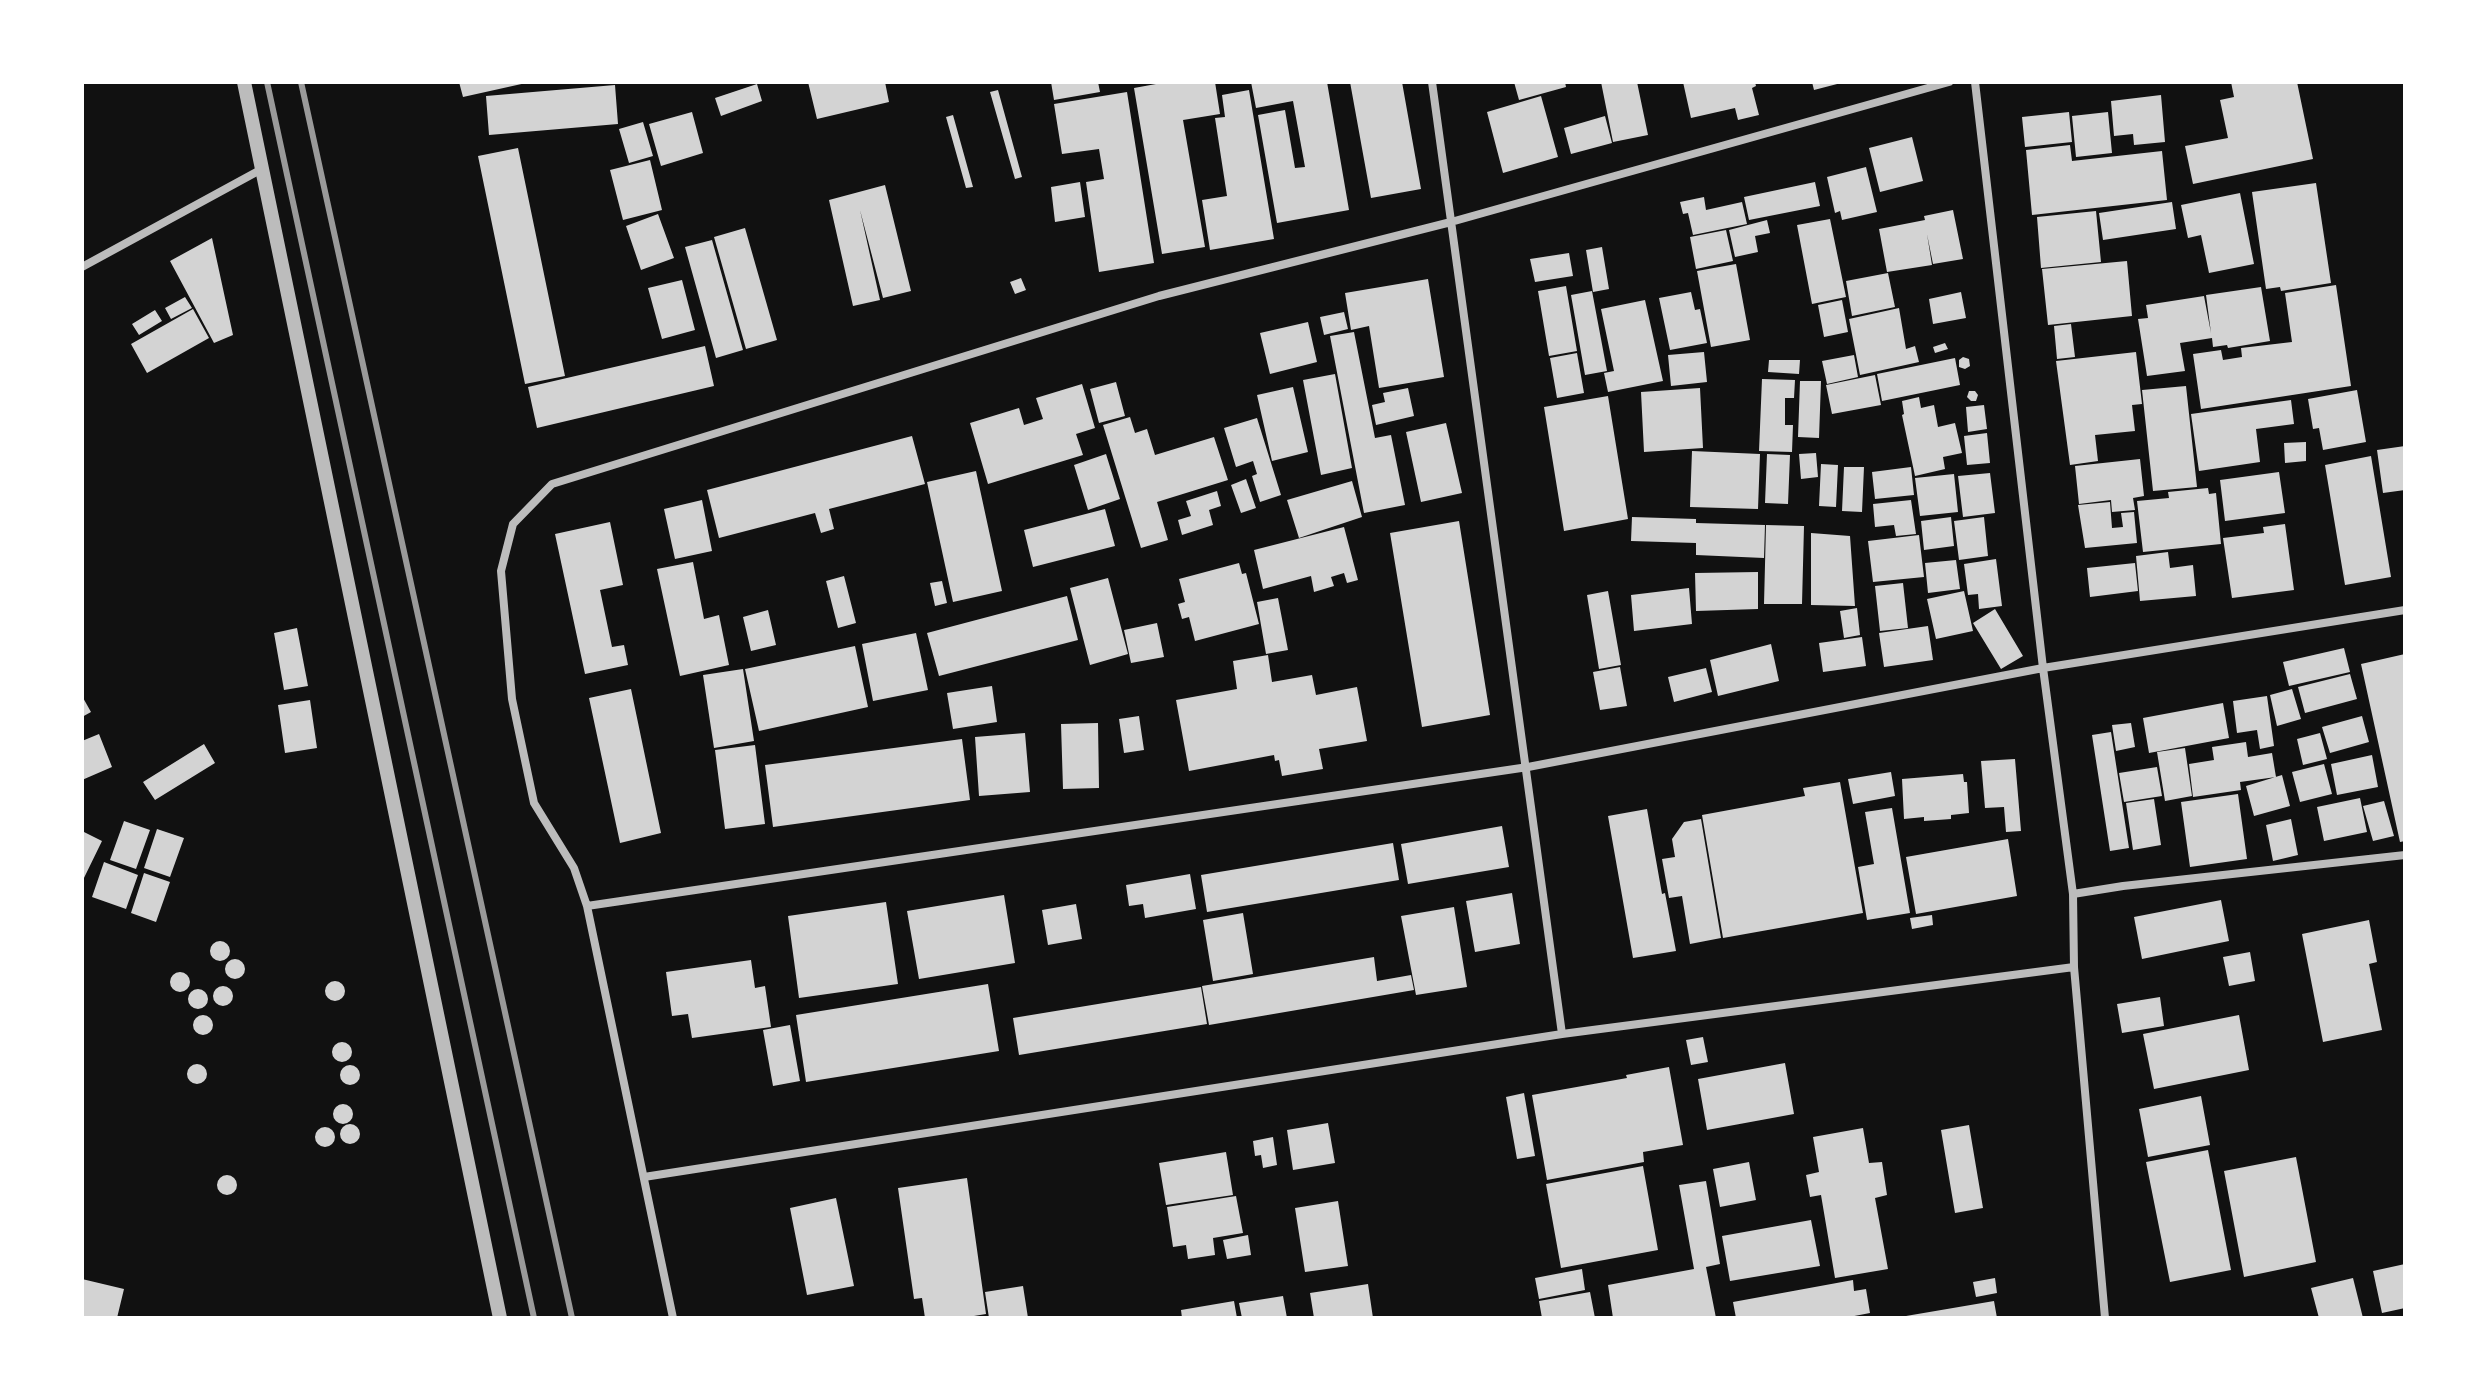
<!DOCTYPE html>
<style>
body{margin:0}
#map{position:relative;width:2487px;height:1400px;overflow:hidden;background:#111;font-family:Spectral,serif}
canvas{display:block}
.frame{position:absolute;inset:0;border:84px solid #fff;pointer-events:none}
</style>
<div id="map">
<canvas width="2487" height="1400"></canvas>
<div class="frame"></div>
</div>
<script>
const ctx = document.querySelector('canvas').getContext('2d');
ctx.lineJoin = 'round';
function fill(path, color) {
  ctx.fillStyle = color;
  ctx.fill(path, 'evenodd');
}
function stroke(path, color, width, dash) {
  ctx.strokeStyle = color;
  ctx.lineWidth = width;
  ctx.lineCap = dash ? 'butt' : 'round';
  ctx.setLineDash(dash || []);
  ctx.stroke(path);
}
const building = new Path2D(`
 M459,82H526V83L463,97Z
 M808,82H885L889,102L817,119Z
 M1051,82H1098L1100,92L1054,100Z
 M1167,82H1215L1220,114L1183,120L1205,247L1162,254L1134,88Z
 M1251,82H1327L1349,210L1277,223L1258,115L1285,110L1295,168L1305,167L1293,101L1256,108Z
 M1350,82H1402L1421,189L1371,198Z
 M1514,82H1565L1566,87L1519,100Z
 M1601,82H1637L1648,135L1613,142Z
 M1683,82H1755L1756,86L1752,88L1759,115L1738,120L1735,108L1691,118Z
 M1812,82H1841V83L1814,90Z
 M2231,82H2297L2313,159L2193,184L2185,146L2228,138L2220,100L2234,97Z
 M757,84L762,101L721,116L715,98Z
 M615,85L618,124L489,135L486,96Z
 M998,90L1022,177L1015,179L990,92Z
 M1249,90L1274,239L1210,250L1202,200L1227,196L1215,118L1225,117L1222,95Z
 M1127,92L1154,263L1099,272L1086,182L1104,179L1099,149L1062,154L1054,104Z
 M2161,95L2165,142L2134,145L2133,134L2114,136L2111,101Z
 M1541,96L1558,157L1503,173L1487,112Z
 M692,112L703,153L661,166L649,124Z
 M2069,112L2072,142L2025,147L2022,117Z
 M2108,112L2112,153L2076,157L2072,116Z
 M953,115L973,187L966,188L946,117Z
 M1605,116L1612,143L1571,154L1564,128Z
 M643,122L653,156L629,163L619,129Z
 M1912,137L1923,181L1880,192L1869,148Z
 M2070,145L2072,161L2162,151L2167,200L2032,215L2026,150Z
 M518,148L565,376L525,384L478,156Z
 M650,160L662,210L623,220L610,170Z
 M1866,167L1877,212L1842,220L1840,211L1835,213L1827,177Z
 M1080,182L1085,217L1055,222L1051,187Z
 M1815,182L1820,206L1749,220L1744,197Z
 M2316,183L2331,283L2281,291L2280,287L2266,289L2252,192Z
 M885,185L911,291L883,298L860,210L880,300L853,306L829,200Z
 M2240,193L2254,264L2209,273L2201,235L2188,238L2181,205Z
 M1704,197L1706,210L1742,202L1747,224L1693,235L1688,213L1683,214L1680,202Z
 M2172,202L2176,229L2103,240L2099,213Z
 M1953,210L1963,259L1933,264L1927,234L1932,265L1887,272L1879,229L1925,220L1924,216Z
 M2096,211L2101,262L2041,268L2037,217Z
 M658,214L674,258L641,270L626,226Z
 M1830,219L1846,297L1812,304L1797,225Z
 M1767,220L1770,233L1755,236L1758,252L1735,257L1729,230Z
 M745,228L777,340L746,349L714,237Z
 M1726,230L1733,261L1696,269L1690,237Z
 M212,238L233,335L214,343L170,261Z
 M712,240L743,350L716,358L685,247Z
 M1602,247L1609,289L1593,292L1586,250Z
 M1569,253L1573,276L1535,282L1530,259Z
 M2127,261L2132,316L2048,325L2042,269Z
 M1736,264L1750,340L1711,347L1697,271Z
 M1888,273L1895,307L1852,316L1846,281Z
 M1021,278L1026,290L1015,294L1010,282Z
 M1428,279L1444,377L1379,388L1369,326L1351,330L1345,293Z
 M682,280L695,330L662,339L648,288Z
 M2336,285L2351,386L2201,409L2193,354L2221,350L2223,360L2242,357L2241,348L2292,342L2285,293Z
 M1566,286L1577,351L1549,356L1538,291Z
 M2261,287L2270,341L2228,348L2227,345L2213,347L2212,338L2180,343L2185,371L2147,376L2138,319L2148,318L2146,305L2204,296L2211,333L2206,295Z
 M1592,291L1607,371L1585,375L1571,295Z
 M1691,292L1695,310L1700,309L1707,343L1670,350L1659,298Z
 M1961,292L1966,318L1933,324L1929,299Z
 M185,297L192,308L171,319L165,308Z
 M1645,300L1663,381L1608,392L1604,373L1614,371L1601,309Z
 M1842,300L1848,332L1824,337L1818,305Z
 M1899,308L1906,349L1915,346L1919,362L1860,375L1849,319Z
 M193,309L209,338L147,373L131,344Z
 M155,310L162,321L139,335L132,324Z
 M1344,312L1348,329L1324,335L1320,317Z
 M1308,322L1317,362L1270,374L1260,333Z
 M2071,324L2075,357L2057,359L2054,326Z
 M1354,332L1375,438L1391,435L1405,505L1364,513L1330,336Z
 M1945,343L1948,349L1935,353L1933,347Z
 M705,346L714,386L537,428L528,387Z
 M1704,352L1707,382L1671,386L1668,355Z
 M2136,352L2142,404L2132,405L2135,431L2095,435L2098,461L2070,465L2056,361Z
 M1577,353L1584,393L1557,398L1550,358Z
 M1854,355L1858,377L1827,384L1822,361Z
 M1963,357L1969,359L1970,366L1965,369L1959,367V360Z
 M1955,358L1960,385L1882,401L1877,374Z
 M1769,360H1800L1799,374L1768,372Z
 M1335,374L1352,468L1321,475L1303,380Z
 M1875,375L1881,405L1832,414L1826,385Z
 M1762,379L1795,380L1794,398H1785V425H1793L1792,452L1759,451Z
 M1800,381H1821L1819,438L1798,437Z
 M1116,382L1125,416L1099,423L1090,389Z
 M1082,384L1095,428L1076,434L1083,455L988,484L970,423L1019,408L1024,425L1043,419L1036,398Z
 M2186,386L2197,487L2153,491L2142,390Z
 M1293,387L1308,452L1272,461L1257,395Z
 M1408,388L1414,416L1376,425L1372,405L1385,402L1383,393Z
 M1700,388L1703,448L1644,452L1641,392Z
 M2357,390L2366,442L2323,450L2319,428L2313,429L2308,399Z
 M1969,391H1975L1978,395L1976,401H1971L1967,397Z
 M1608,396L1628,519L1564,531L1544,407Z
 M1919,397L1921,408L1934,405L1938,427L1955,423L1962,453L1943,457L1945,469L1915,476L1902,415L1904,414L1902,401Z
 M2291,400L2294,424L2256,429L2260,462L2199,471L2191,414Z
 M1984,405L1987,429L1968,432L1966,407Z
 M1130,417L1135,433L1147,429L1155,455L1214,437L1228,480L1157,502L1168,540L1141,548L1103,425Z
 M1257,418L1281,495L1260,502L1252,476L1257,474L1253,461L1236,467L1224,428Z
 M1446,423L1462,493L1421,502L1406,432Z
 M1987,433L1990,463L1967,465L1964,436Z
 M912,436L925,484L829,509L834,529L821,533L815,513L719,538L707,490Z
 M2306,442V461L2285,463L2284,443Z
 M2405,446V490L2383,493L2377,450Z
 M1692,451L1760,454L1758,509L1690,507Z
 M1816,453L1818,477L1801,479L1799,454Z
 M1106,454L1120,499L1088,510L1074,465Z
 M1767,454L1790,455L1788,504L1765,503Z
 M2371,456L2391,577L2345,585L2325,465Z
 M2140,459L2144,496L2133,498L2135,510L2112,512L2111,500L2079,504L2075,466Z
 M1821,464L1838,465L1836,507L1819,506Z
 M1844,467H1864L1862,512L1842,511Z
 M1911,467L1914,495L1875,499L1872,472Z
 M976,471L1002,591L953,602L927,482Z
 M2279,472L2285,513L2225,521L2220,480Z
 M1990,473L1995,513L1963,517L1958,476Z
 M1954,474L1958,512L1920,516L1915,478Z
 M1246,479L1256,508L1241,513L1231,485Z
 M1352,481L1362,517L1299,538L1287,500Z
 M2208,488L2209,494L2216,493L2221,544L2143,552L2137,501L2169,498L2168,492Z
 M1217,491L1221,506L1209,510L1213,525L1182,535L1178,520L1191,516L1186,501Z
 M702,500L712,551L675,559L664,509Z
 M1911,500L1916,534L1896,536L1894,525L1875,527L1873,504Z
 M2110,502L2112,528L2123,527L2121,513L2134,512L2137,543L2085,548L2078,505Z
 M1105,509L1115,546L1033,567L1024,530Z
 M1632,517L1696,519V523L1765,525L1764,558L1696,555V543L1631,541Z
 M1951,517L1954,546L1924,550L1921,521Z
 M1984,517L1988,556L1959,560L1954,521Z
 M1459,521L1490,715L1422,727L1390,533Z
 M610,522L623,585L600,590L612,647L624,645L628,665L585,674L555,534Z
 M2285,524L2294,590L2232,598L2223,538L2264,533L2263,527Z
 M1766,525L1804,526L1802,604H1764Z
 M1344,527L1358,580L1347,583L1344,573L1331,577L1334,586L1314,592L1311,576L1263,589L1254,550Z
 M1811,533L1850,536L1855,606L1811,605Z
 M1919,535L1924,577L1873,582L1868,541Z
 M2168,552L2170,568L2193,565L2196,596L2140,601L2136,556Z
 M1996,559L2002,606L1979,609L1978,594L1968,595L1964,564Z
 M1956,560L1960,589L1928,593L1925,563Z
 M693,562L704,619L719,615L729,665L680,676L657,569Z
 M1239,563L1242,574L1246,573L1259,624L1195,641L1189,617L1182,619L1178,604L1185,602L1179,579Z
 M2135,563L2138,591L2090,597L2087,568Z
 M1758,572V609L1696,611L1695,573Z
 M844,576L856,623L838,628L826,581Z
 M1108,578L1128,654L1090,665L1070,588Z
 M942,581L947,603L935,606L930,583Z
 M1903,583L1908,628L1880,631L1875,586Z
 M1689,588L1692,624L1634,631L1631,595Z
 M1608,591L1621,665L1599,669L1587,595Z
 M1964,591L1973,631L1936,639L1927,599Z
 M1067,596L1078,640L939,676L927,633Z
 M1278,598L1288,650L1266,654L1257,602Z
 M1857,608L1860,635L1844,638L1840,611Z
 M1995,609L2023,656L2001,669L1973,623Z
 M768,610L776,645L751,651L743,617Z
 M1157,623L1164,657L1131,663L1124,630Z
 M1928,626L1933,660L1884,667L1879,633Z
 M297,628L308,686L284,690L274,633Z
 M916,633L928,690L873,701L862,644Z
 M1862,637L1866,666L1823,672L1819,643Z
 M1771,644L1779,681L1718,696L1710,660Z
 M855,646L868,707L759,731L745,669Z
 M2344,648L2350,672L2289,686L2283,662Z
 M2405,654V841L2400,842L2361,664Z
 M1268,655L1272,682L1312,675L1316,695L1357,687L1367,741L1319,749L1323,769L1282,776L1279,760L1275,761L1274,755L1189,771L1176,700L1237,689L1233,661Z
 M1620,667L1627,706L1600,710L1593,672Z
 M1706,668L1712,692L1674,702L1668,677Z
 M743,669L754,741L714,748L703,675Z
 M2350,674L2357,699L2305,713L2298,687Z
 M992,686L997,722L953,729L947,693Z
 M631,689L661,833L620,843L589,698Z
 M2292,689L2301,719L2277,726L2270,695Z
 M82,696L91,712L82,717Z
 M2267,696L2274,746L2260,749L2257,730L2237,733L2233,701Z
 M310,700L317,748L285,753L278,705Z
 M2223,703L2229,738L2149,753L2143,718Z
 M1139,716L1144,750L1124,753L1119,719Z
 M2362,716L2369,742L2330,753L2322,727Z
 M1098,723L1099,788L1063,789L1061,724Z
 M2131,723L2135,747L2116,751L2112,725Z
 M2111,732L2129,848L2110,851L2092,735Z
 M1025,733L1030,792L979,796L975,737Z
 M2320,733L2327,759L2303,765L2297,739Z
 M99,734L112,767L82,780V741Z
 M962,739L970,800L773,827L765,765Z
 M2246,742L2248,757L2272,753L2276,777L2240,782L2241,790L2193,797L2189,764L2214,760L2212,747Z
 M204,744L215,763L155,800L143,782Z
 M755,745L765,824L725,829L715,750Z
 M2185,748L2192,796L2165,801L2157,752Z
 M2372,755L2378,787L2337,795L2331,764Z
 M2015,759L2021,831L2006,832L2004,807L1985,808L1981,761Z
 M2324,764L2332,794L2300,802L2292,772Z
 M2157,767L2162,796L2124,802L2119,773Z
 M1891,772L1895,796L1853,804L1848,779Z
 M1963,774L1964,782H1967L1969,813L1951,815V819L1924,821V817L1904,819L1902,779Z
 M2282,775L2290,806L2254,816L2246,786Z
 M1840,782L1863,913L1723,938L1702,815L1805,796L1803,788Z
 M2238,794L2247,859L2190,867L2181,802Z
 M2360,798L2367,832L2324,841L2317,807Z
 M2154,799L2161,845L2133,850L2126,803Z
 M2384,801L2394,836L2373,841L2363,806Z
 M1892,808L1910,913L1867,920L1858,867L1874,864L1865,812Z
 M1647,809L1662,894L1665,893L1676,951L1633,958L1608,816Z
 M1701,819L1721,938L1690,944L1682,896L1669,898L1662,859L1675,857L1672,839L1684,822Z
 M2291,819L2298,855L2273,861L2266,825Z
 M124,821L150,830L136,869L110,860Z
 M1502,826L1509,867L1408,884L1401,844Z
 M157,829L184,838L170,877L144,868Z
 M84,832L102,841L82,882V836Z
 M2008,839L2017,896L1916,914L1906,857Z
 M1393,843L1399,880L1207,912L1201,875Z
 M104,862L138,875L126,909L92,897Z
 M144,873L170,882L156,922L131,913Z
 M1190,874L1196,909L1145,918L1143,904L1129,906L1126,885Z
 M1512,893L1520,944L1475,952L1466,901Z
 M1004,895L1015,963L919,979L907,911Z
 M2221,900L2229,941L2142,959L2134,917Z
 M886,902L898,984L799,998L788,916Z
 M1076,904L1082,939L1048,945L1042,910Z
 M1454,907L1467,987L1416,995L1401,916Z
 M1243,913L1253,974L1213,981L1203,920Z
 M1932,915L1933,925L1912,929L1910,918Z
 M2369,920L2377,962L2369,964L2382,1030L2323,1042L2302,934Z
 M210 951a10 10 0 1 1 20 0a10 10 0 1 1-20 0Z
 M2250,952L2255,981L2229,986L2223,957Z
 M1374,957L1377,981L1411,975L1414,990L1209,1025L1202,986Z
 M225 969a10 10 0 1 1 20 0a10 10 0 1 1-20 0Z
 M751,960L755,988L765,986L771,1027L692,1038L688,1014L672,1016L666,972Z
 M170 982a10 10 0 1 1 20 0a10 10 0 1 1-20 0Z
 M325 991a10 10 0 1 1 20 0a10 10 0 1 1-20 0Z
 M988,984L999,1051L806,1082L796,1015Z
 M213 996a10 10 0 1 1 20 0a10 10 0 1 1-20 0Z
 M1201,987L1207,1024L1019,1055L1013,1018Z
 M188 999a10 10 0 1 1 20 0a10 10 0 1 1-20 0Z
 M2160,997L2164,1026L2122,1033L2117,1004Z
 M2239,1015L2249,1070L2154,1089L2143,1034Z
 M193 1025a10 10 0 1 1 20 0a10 10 0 1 1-20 0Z
 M790,1025L800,1081L773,1086L763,1030Z
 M1703,1037L1708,1062L1691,1065L1686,1040Z
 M332 1052a10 10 0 1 1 20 0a10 10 0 1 1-20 0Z
 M1785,1063L1794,1114L1707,1130L1698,1079Z
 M187 1074a10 10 0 1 1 20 0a10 10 0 1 1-20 0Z
 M340 1075a10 10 0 1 1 20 0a10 10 0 1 1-20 0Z
 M1669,1067L1683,1145L1643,1152L1644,1162L1547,1180L1532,1095L1627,1078L1626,1075Z
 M1524,1093L1535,1156L1517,1159L1506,1097Z
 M2201,1096L2210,1145L2148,1157L2139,1109Z
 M333 1114a10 10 0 1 1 20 0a10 10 0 1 1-20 0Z
 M1328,1123L1335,1163L1293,1170L1287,1130Z
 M340 1134a10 10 0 1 1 20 0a10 10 0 1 1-20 0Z
 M1969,1125L1983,1208L1955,1213L1941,1130Z
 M315 1137a10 10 0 1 1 20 0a10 10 0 1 1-20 0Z
 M1863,1128L1869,1163L1882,1162L1887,1195L1875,1198L1888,1269L1835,1278L1821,1195L1810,1197L1806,1175L1819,1172L1813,1137Z
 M1273,1137L1277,1165L1263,1168L1261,1155L1255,1156L1253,1141Z
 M2208,1150L2231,1270L2170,1282L2146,1162Z
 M1226,1152L1233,1195L1166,1205L1159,1163Z
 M2296,1157L2316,1262L2244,1277L2224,1171Z
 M1749,1162L1756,1200L1720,1207L1713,1169Z
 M1643,1166L1658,1250L1561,1268L1546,1184Z
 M217 1185a10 10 0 1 1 20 0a10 10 0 1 1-20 0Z
 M967,1178L986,1314L962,1318H925L922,1298L914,1299L898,1188Z
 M1706,1181L1720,1264L1706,1267L1716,1318H1613L1608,1285L1694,1269L1679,1185Z
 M1236,1196L1243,1233L1213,1238L1215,1255L1188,1259L1186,1245L1173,1247L1167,1207Z
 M836,1198L854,1286L807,1295L790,1208Z
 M1338,1201L1348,1266L1305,1272L1295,1208Z
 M1811,1220L1820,1266L1730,1281L1722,1236Z
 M1248,1235L1251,1255L1227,1259L1223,1240Z
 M2405,1264V1308L2382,1313L2373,1271Z
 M1582,1269L1585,1290L1539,1299L1535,1278Z
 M1995,1278L1997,1293L1976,1297L1973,1282Z
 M2353,1278L2363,1318H2319L2311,1288Z
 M82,1279L124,1289L117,1318H82Z
 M1853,1280L1854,1291L1866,1289L1870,1313L1844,1318H1736L1733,1302Z
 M1368,1284L1373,1318H1314L1310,1293Z
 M1023,1286L1028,1318H989L985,1292Z
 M1590,1292L1595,1318H1542L1539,1301Z
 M1283,1296L1287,1318H1242L1239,1303Z
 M1234,1301L1237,1318H1182L1181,1310Z
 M1994,1301L1997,1318H1906V1316Z`);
const minor = new Path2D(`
 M1432,82L1562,1034
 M1949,82L1451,222L1159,296L552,484L513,524L501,571L512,699L534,803L574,868L587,906L1528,767L2043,668L2405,610
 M1975,82L2043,668L2073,894L2074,967L2105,1318
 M82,267L262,169
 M2073,894L2123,886L2405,855
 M587,906L673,1318
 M644,1177L1562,1034L2074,967`);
const tertiary = new Path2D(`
 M244,82L500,1318`);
const rail = new Path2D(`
 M267,82L534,1318
 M301,82L572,1318`);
fill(building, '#d3d3d3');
stroke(minor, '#bcbcbc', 8);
stroke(tertiary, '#bcbcbc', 14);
stroke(rail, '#9a9a9a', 6);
</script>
